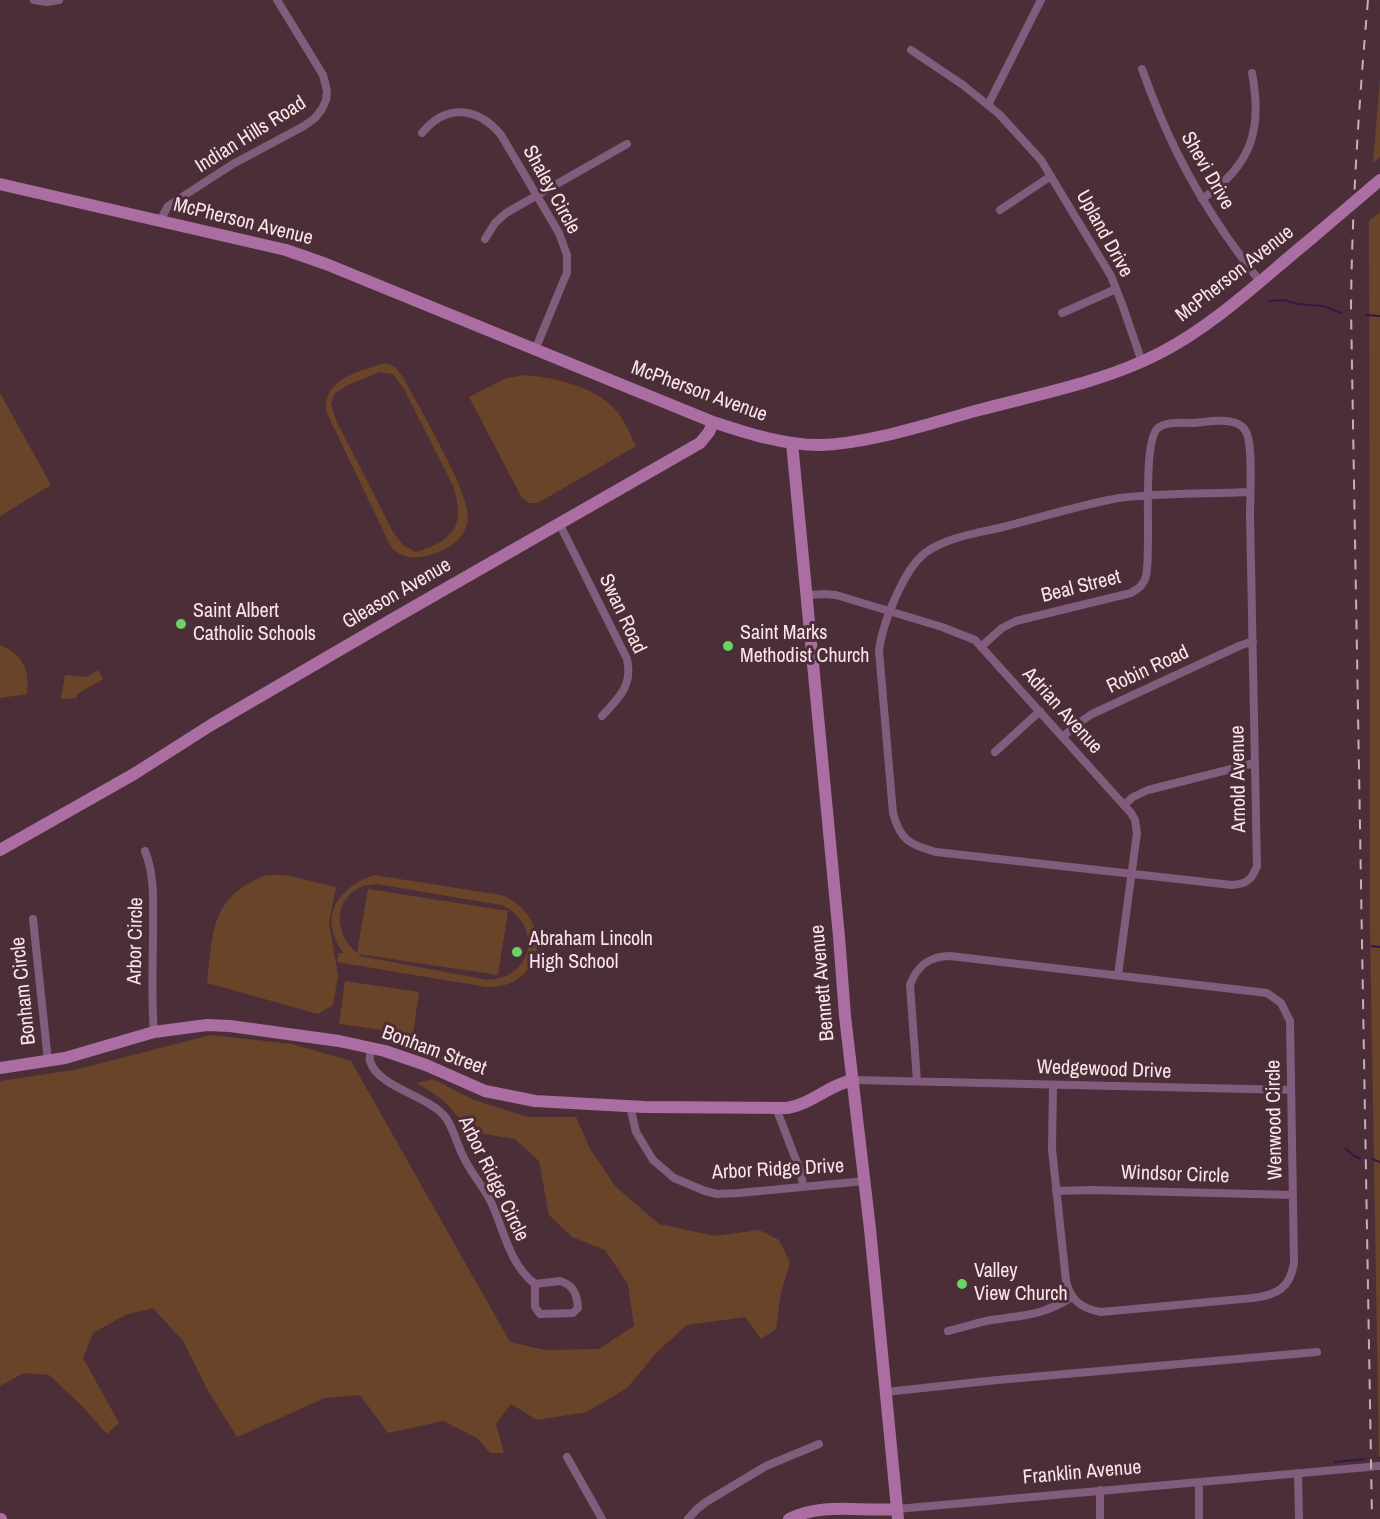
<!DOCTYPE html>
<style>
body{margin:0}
canvas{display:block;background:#4b2e37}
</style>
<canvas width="1380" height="1519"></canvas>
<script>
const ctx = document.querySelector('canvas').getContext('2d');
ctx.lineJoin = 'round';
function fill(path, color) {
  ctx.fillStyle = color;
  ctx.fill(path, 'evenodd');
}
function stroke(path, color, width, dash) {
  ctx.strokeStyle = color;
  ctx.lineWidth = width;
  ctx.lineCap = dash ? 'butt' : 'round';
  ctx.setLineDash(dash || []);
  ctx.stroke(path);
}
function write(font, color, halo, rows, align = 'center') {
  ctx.font = font + ' "Archivo Narrow",sans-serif';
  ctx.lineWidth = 6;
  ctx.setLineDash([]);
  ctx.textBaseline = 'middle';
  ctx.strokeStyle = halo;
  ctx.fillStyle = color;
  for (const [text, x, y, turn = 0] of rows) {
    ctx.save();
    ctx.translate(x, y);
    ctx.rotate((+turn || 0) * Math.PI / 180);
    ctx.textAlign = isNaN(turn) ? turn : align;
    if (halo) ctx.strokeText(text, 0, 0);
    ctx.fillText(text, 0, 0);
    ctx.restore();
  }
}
const green = new Path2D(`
 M1380,78V157L1373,163Z
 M1380,212V1458H1379L1370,926L1369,221Z
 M385,363L395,367L403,377C417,404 469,491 468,517C468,536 450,549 433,554C417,559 404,560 391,547L326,411C324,377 359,372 385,363ZM379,372L393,374L404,389L453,486C466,524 454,541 416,552L404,546L393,532L336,420L331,404L334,394L346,386Z
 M525,375C557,378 601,387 621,417C627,425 631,437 636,446L538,503H529L522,498L469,397L507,378Z
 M0,393L51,485L0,516Z
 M0,645C23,654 30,670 27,694L0,698Z
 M98,670L103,679L77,694V698L61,699L65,675L86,677Z
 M266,875H285L336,887L329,923L338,976L333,1005L318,1014L207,983C214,929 210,898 266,875Z
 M374,875L501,895C539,908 553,960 513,982C505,986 495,987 486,987L337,962L339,953H344C317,918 337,888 374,875ZM377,884L501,905C530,916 540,955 511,973C504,978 496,979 488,980L360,956L358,954L498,975L508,911L368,889L357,953C335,935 331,899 363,886C367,885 373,885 377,884Z
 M345,981L419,992L413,1034L339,1024Z
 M211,1035L292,1044L351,1061L510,1342L545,1350L599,1349L634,1326L628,1284L605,1250L572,1237L549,1215L539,1161L515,1139L472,1132L443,1100L417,1083L433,1079L474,1100L528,1117H576L590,1149L616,1187L659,1224L715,1236L759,1230L779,1240L790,1263L781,1292L776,1329L761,1339L745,1317L687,1325L658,1351L627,1388L587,1412L537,1420L511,1404L496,1424L504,1453H490L477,1438L443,1421L388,1433L360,1395L325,1398L237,1437L207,1389L183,1341L153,1308L125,1315L93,1333L83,1358L119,1423L107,1434L81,1405L49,1375L24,1373L0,1386V1081L74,1070Z`);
const stream = new Path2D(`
 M1269,301L1284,300L1298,304L1324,306L1341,313
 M1366,315L1380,316
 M1372,946L1380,947
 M1346,1149L1354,1156L1360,1158
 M1372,1159L1380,1162
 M1379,1458H1380
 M1335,1462L1364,1459`);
const street = new Path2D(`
 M34,0L47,2L59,0
 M911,50L963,85L999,114L1041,160L1111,276L1122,304L1142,362
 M1142,69C1165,133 1188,180 1227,237C1238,252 1248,267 1260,281
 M988,105L1041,0
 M422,133C446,103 478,107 501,135L559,233L567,255V273L563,282L535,350
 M1202,199C1251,166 1263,130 1252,73
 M1000,210L1051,176
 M160,221L168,206L233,164L304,126L315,118L322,109L326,100L327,91L323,75L277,0
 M485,239L495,223L506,213L627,144
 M1062,313L1116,289
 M559,523L627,659C633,685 619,698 602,716
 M807,595L825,594L836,595L942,627L975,640L1131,813L1135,820L1137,833L1118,975
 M982,646L1002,628L1016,621L1131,593C1138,589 1144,585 1146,576C1152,550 1141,442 1158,428C1166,421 1183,423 1193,423C1206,422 1226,418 1238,424C1243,426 1245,429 1247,434C1253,449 1250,497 1250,516C1253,632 1255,749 1257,866C1252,880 1246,884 1232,885L936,852C910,845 900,840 893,813L879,651C882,624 904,569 925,553C946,537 979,533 1003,527C1042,517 1080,505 1119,498C1162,493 1207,494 1250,492
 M1063,737L1074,726L1092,714L1239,646L1253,641
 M995,752L1040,711
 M1124,805L1133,797L1148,790L1255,763
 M145,851C155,877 153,902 153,929C153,963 151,998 154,1032
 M33,919L48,1061
 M371,1048C371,1052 369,1057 370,1061C378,1088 429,1095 446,1118C454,1130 457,1144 463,1156C470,1172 482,1184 490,1200C504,1228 508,1263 535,1284
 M853,1080L1291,1090
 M917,1081L910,985C917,966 929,956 950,956L1267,993L1281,1003L1290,1021L1294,1263C1290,1288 1277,1295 1253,1298L1101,1312C1082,1309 1070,1300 1066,1281L1052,1149L1053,1085
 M630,1106L636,1132L653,1160L674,1178L705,1191L717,1194L739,1193L865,1181
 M776,1108L801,1173L803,1186
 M1056,1191L1092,1190L1293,1195
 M560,1281C574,1285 577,1295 578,1308L573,1313L540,1314L535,1307V1284Z
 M948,1331C961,1328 973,1324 986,1321C1021,1315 1040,1317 1072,1297
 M886,1392L997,1380L1317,1352
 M567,1457L602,1519
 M1298,1473L1299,1519
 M1199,1482V1519
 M1100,1490V1519
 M897,1509L1380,1466
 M688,1519L697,1509L706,1502L766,1466L819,1444`);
const secondary = new Path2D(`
 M0,184L286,250L326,264L713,422C747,433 783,445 819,445C869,444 930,423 979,410C1039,394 1104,382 1160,353C1216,324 1263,278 1312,238
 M792,443L839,937L845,1016L870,1229L898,1519
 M0,850L134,774L211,725L391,620L700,443L709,432L713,422
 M0,1068L65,1058L154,1032L207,1025L230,1026L339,1041L385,1051L426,1065L485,1091L535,1101L644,1107L787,1108C812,1104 828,1085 853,1080
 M0,1519H1
 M789,1519C823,1502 860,1512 897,1509`);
const rail = new Path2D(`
 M1368,0C1359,103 1352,205 1351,308L1372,1519`);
const secondaryBridge = new Path2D(`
 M1312,238L1380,180`);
const markers = [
 [181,624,6,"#68d465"],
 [728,646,6,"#68d465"],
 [517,952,6,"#68d465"],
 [962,1284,6,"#68d465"]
];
const streetNames = [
 ["Indian Hills Road",251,135,-32],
 ["Shevi Drive",1207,171,60],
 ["Shaley Circle",551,190,61],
 ["McPherson Avenue",243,222,14],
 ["Upland Drive",1104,234,61],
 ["McPherson Avenue",1235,274,-38],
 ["McPherson Avenue",699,392,20],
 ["Beal Street",1081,587,-14],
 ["Gleason Avenue",397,594,-30],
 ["Swan Road",622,614,65],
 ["Robin Road",1148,670,-25],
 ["Adrian Avenue",1062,711,48],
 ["Arnold Avenue",1239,779,-91],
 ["Arbor Circle",136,941,-89],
 ["Bennett Avenue",823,983,-95],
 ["Bonham Circle",24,991,-96],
 ["Bonham Street",434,1051,20],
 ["Wedgewood Drive",1104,1070,2],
 ["Wenwood Circle",1275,1120,-91],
 ["Arbor Ridge Drive",778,1170,-3],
 ["Windsor Circle",1175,1175,2],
 ["Arbor Ridge Circle",493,1179,64],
 ["Franklin Avenue",1082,1473,-5]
];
const poiNames = [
 ["Saint Albert",193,612],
 ["Catholic Schools",193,635],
 ["Saint Marks",740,634],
 ["Methodist Church",740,657],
 ["Abraham Lincoln",529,940],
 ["High School",529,963],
 ["Valley",974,1272],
 ["View Church",974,1295]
];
fill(green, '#694428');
stroke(stream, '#31174c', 2);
stroke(street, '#825c7d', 8);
stroke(secondary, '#ab6ea3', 12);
stroke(rail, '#c5aeb4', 2, [10, 10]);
stroke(secondaryBridge, '#ab6ea3', 12);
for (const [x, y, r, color] of markers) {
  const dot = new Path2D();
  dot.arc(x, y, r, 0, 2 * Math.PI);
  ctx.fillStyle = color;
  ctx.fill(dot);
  stroke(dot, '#4b2e37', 2);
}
write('20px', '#f9e5ea', '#4b2e37', streetNames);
write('20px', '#f9e5ea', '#4b2e37', poiNames, 'left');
</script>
